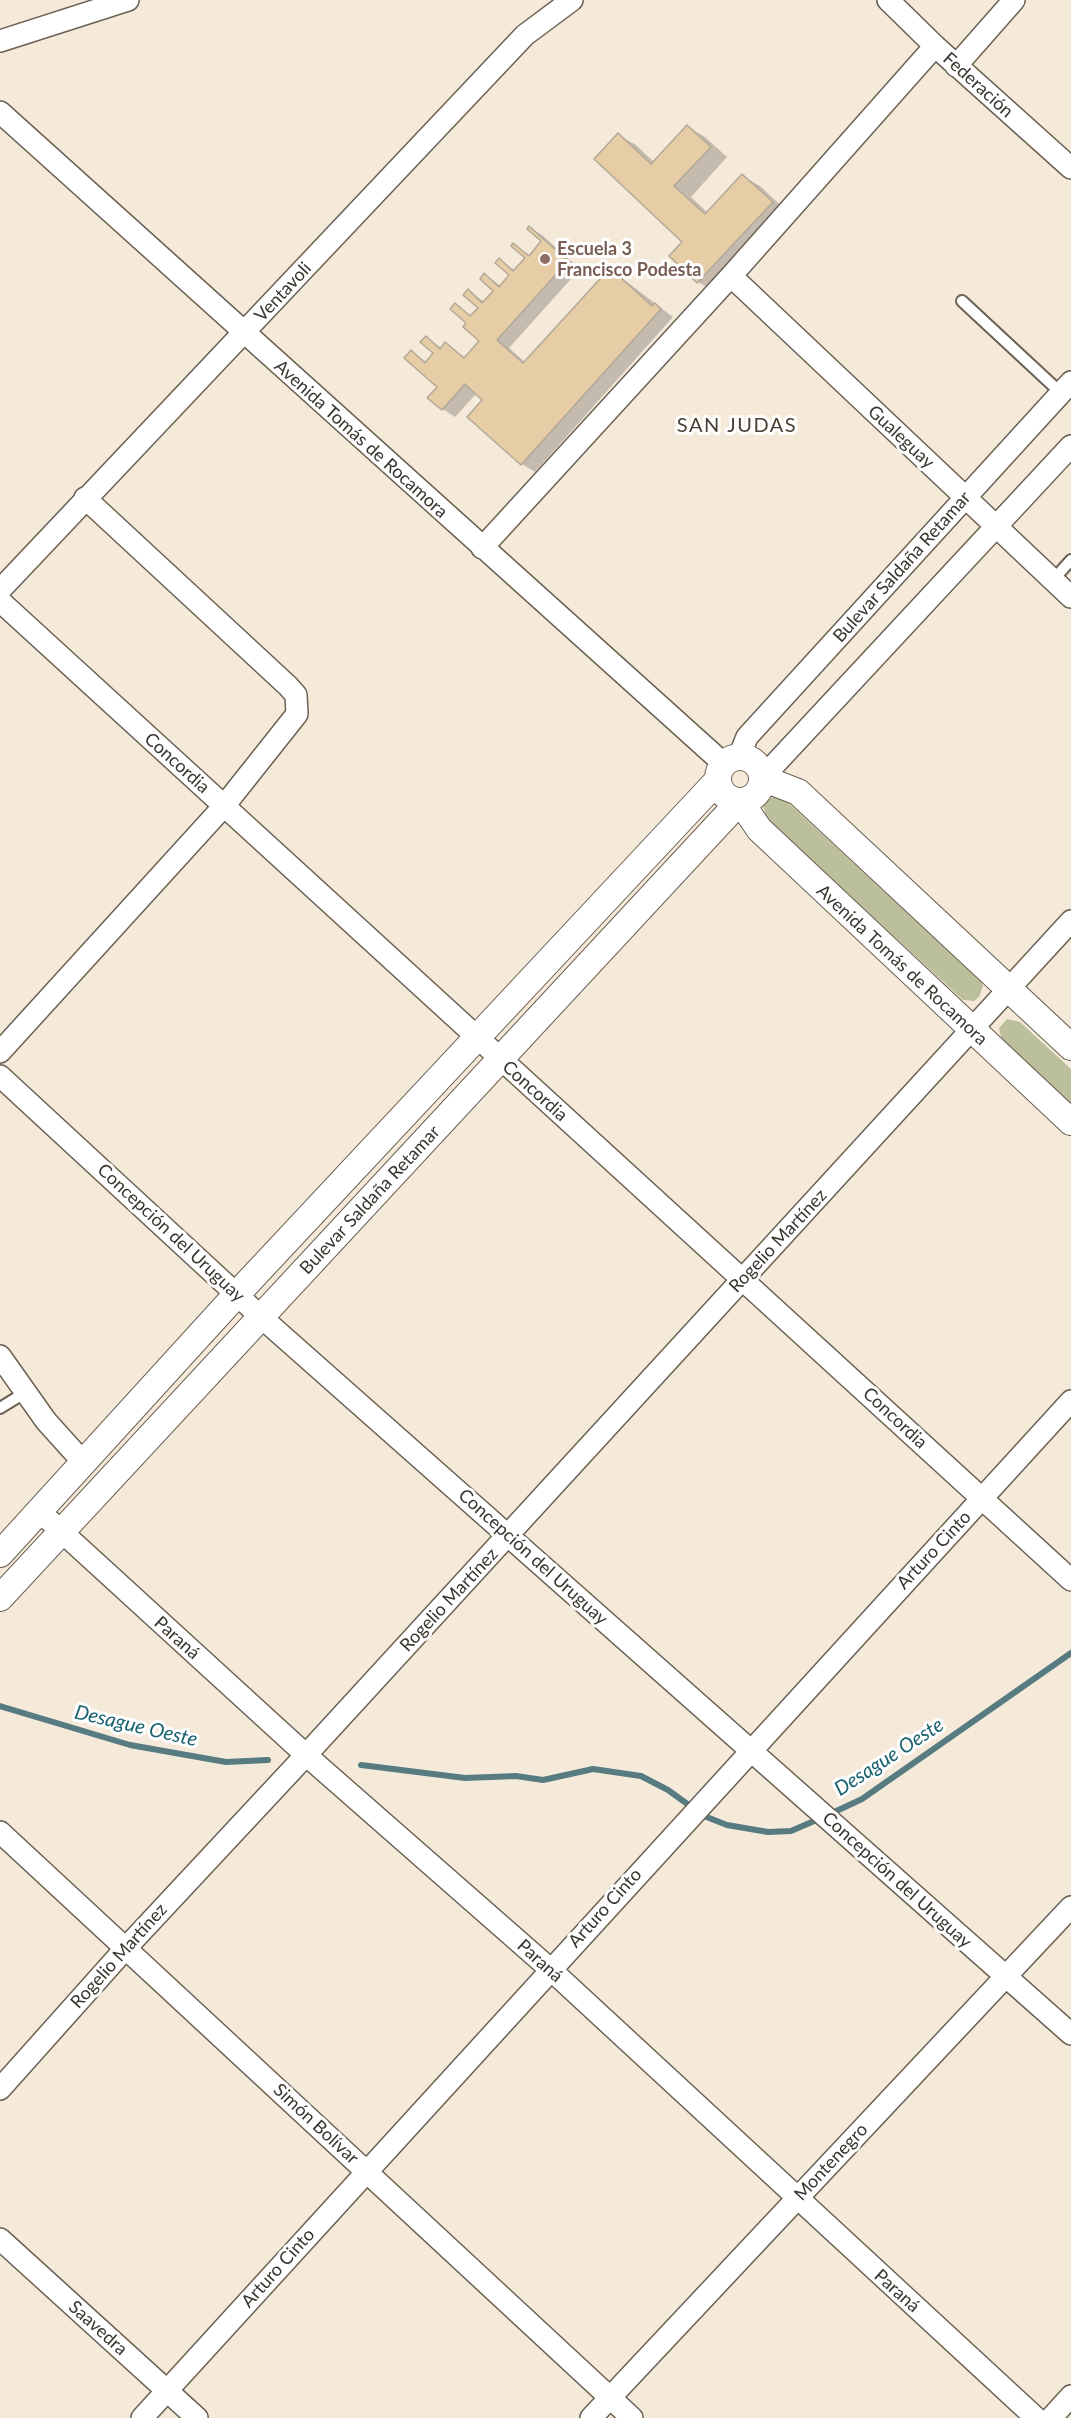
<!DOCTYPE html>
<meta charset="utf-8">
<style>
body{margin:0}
canvas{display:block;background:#f5eada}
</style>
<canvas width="1071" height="2418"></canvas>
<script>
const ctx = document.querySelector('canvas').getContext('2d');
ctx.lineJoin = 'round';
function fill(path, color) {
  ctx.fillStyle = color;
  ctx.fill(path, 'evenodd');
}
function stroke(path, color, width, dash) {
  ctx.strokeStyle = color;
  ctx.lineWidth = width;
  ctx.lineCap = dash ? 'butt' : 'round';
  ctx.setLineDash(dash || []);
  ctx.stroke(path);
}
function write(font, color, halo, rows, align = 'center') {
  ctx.font = font + ' Lato,sans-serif';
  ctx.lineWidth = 6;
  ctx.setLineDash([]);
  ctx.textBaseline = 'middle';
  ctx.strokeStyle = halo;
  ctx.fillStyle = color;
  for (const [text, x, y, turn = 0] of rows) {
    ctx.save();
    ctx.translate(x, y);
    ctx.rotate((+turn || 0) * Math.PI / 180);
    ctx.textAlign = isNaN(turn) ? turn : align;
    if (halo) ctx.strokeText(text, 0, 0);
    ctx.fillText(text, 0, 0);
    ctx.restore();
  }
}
const green = new Path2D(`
 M776,796L784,799L981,981L983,986L979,997L974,1001L963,1000L766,818L763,805L766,800Z
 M1007,1019L1020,1022L1071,1069V1104L1002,1041L999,1028Z`);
const shadow = new Path2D(`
 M688,127L705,137L727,157L691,197L708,213L742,176L760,186L789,213L715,292L698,282L671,256L685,242L618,135L636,145L654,162Z
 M530,228L542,235L580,269L509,348L526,363L610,269L673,317L535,472L522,464L469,417L485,399L477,393L455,417L443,409L439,387L411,352L427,362L435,353L426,338L442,348L446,344L466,358L481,341L456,305L472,316L480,307L468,291L485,302L495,290L485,275L501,286L511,275L499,260L516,271L527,258L514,245L531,256L543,241Z`);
const stream = new Path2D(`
 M0,1706L130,1745L226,1762L268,1760
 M361,1765L465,1778L516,1776L543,1780L593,1769L641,1776L668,1790L704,1816L727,1825L768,1832L791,1831L821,1818
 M830,1814L862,1799L1071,1653`);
const building = new Path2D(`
 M687,125L711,147L674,186L705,214L742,174L773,202L697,283L669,256L682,242L594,159L618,133L651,164Z
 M529,226L568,261L497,340L523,363L610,268L652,306L655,303L661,309L521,465L467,417L482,400L465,384L442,410L427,398L437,387L404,358L411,350L425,363L433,353L420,342L426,336L440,349L445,342L464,358L479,341L463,327L466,323L450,309L455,303L470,316L478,308L463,295L468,289L482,303L493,291L480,279L484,273L499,287L509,275L495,263L499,258L513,271L525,258L511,246L513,243L529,256L541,241L527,229Z`);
const service = new Path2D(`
 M962,301L1061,393
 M1053,580L1071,560
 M0,1408L26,1392`);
const minor = new Path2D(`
 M888,0L935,46L1071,168
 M0,41L128,0
 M956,66L1014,0
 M0,112L724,764
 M731,276L1071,597
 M482,548L731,276L935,46
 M0,590L525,35L572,0
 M0,601L1071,1580
 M739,757L747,737L1071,382
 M762,778L1071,446
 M0,1052L224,806L297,714L296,695L288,686L85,498
 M0,1076L261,1317L1071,2034
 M0,1356L46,1421L83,1462
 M39,1511L306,1755L550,1969L1036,2418
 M0,1832L632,2418
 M0,2089L125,1949L306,1755L1071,921
 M0,2239L197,2418
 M142,2418L1071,1401
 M591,2418L1071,1907
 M1051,2418L1071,2396`);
const tertiary = new Path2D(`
 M718 779a22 22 0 1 1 44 0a22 22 0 1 1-44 0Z
 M762,778L798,792L1071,1047
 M0,1554L237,1294L718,780
 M0,1598L740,801L759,829L1071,1122`);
const markers = [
 [545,259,6,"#8d6e63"]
];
const streetNames = [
 ["Federación",978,85,42],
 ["Ventavoli",283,292,-47],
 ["Gualeguay",901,437,43],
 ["Avenida Tomás de Rocamora",361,439,42],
 ["Bulevar Saldaña Retamar",902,567,-48],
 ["Concordia",177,763,42],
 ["Avenida Tomás de Rocamora",902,965,43],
 ["Concordia",535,1091,42],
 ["Bulevar Saldaña Retamar",370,1200,-47],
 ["Concepción del Uruguay",171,1233,43],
 ["Rogelio Martínez",778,1241,-47],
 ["Concordia",895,1418,43],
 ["Arturo Cinto",934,1550,-47],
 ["Concepción del Uruguay",533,1557,42],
 ["Rogelio Martínez",449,1600,-47],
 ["Paraná",177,1638,42],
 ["Concepción del Uruguay",897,1880,42],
 ["Arturo Cinto",605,1908,-48],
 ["Rogelio Martínez",119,1956,-48],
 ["Paraná",540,1961,42],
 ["Simón Bolívar",316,2124,43],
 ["Montenegro",831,2162,-47],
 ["Arturo Cinto",278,2268,-48],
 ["Paraná",897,2291,42],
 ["Saavedra",98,2328,42]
];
const educationNames = [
 ["Escuela 3",557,249],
 ["Francisco Podesta",557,270]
];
const neighbourhoodNames = [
 ["SAN JUDAS",737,426]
];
const waterNames = [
 ["Desague Oeste",136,1726,13],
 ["Desague Oeste",889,1757,-33]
];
fill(green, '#bbbf9b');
fill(shadow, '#0003');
stroke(stream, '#567b81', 6);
fill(building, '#e7cda6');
stroke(building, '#b2a898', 1.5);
stroke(service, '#6b6153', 14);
stroke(minor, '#6b6153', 24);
stroke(tertiary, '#6b6153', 28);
stroke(service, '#fff', 10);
stroke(minor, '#fff', 21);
stroke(tertiary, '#fff', 26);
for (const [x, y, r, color] of markers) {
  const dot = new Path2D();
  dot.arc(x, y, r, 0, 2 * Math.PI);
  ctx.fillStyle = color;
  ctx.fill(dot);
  stroke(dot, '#fff', 2);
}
write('18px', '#39352f', '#fff', streetNames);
write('bold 18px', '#785e54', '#fff', educationNames, 'left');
ctx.letterSpacing = '1.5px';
write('20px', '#4a4133', '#fff', neighbourhoodNames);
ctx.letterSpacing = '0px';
write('italic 20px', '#17626e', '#fff', waterNames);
</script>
